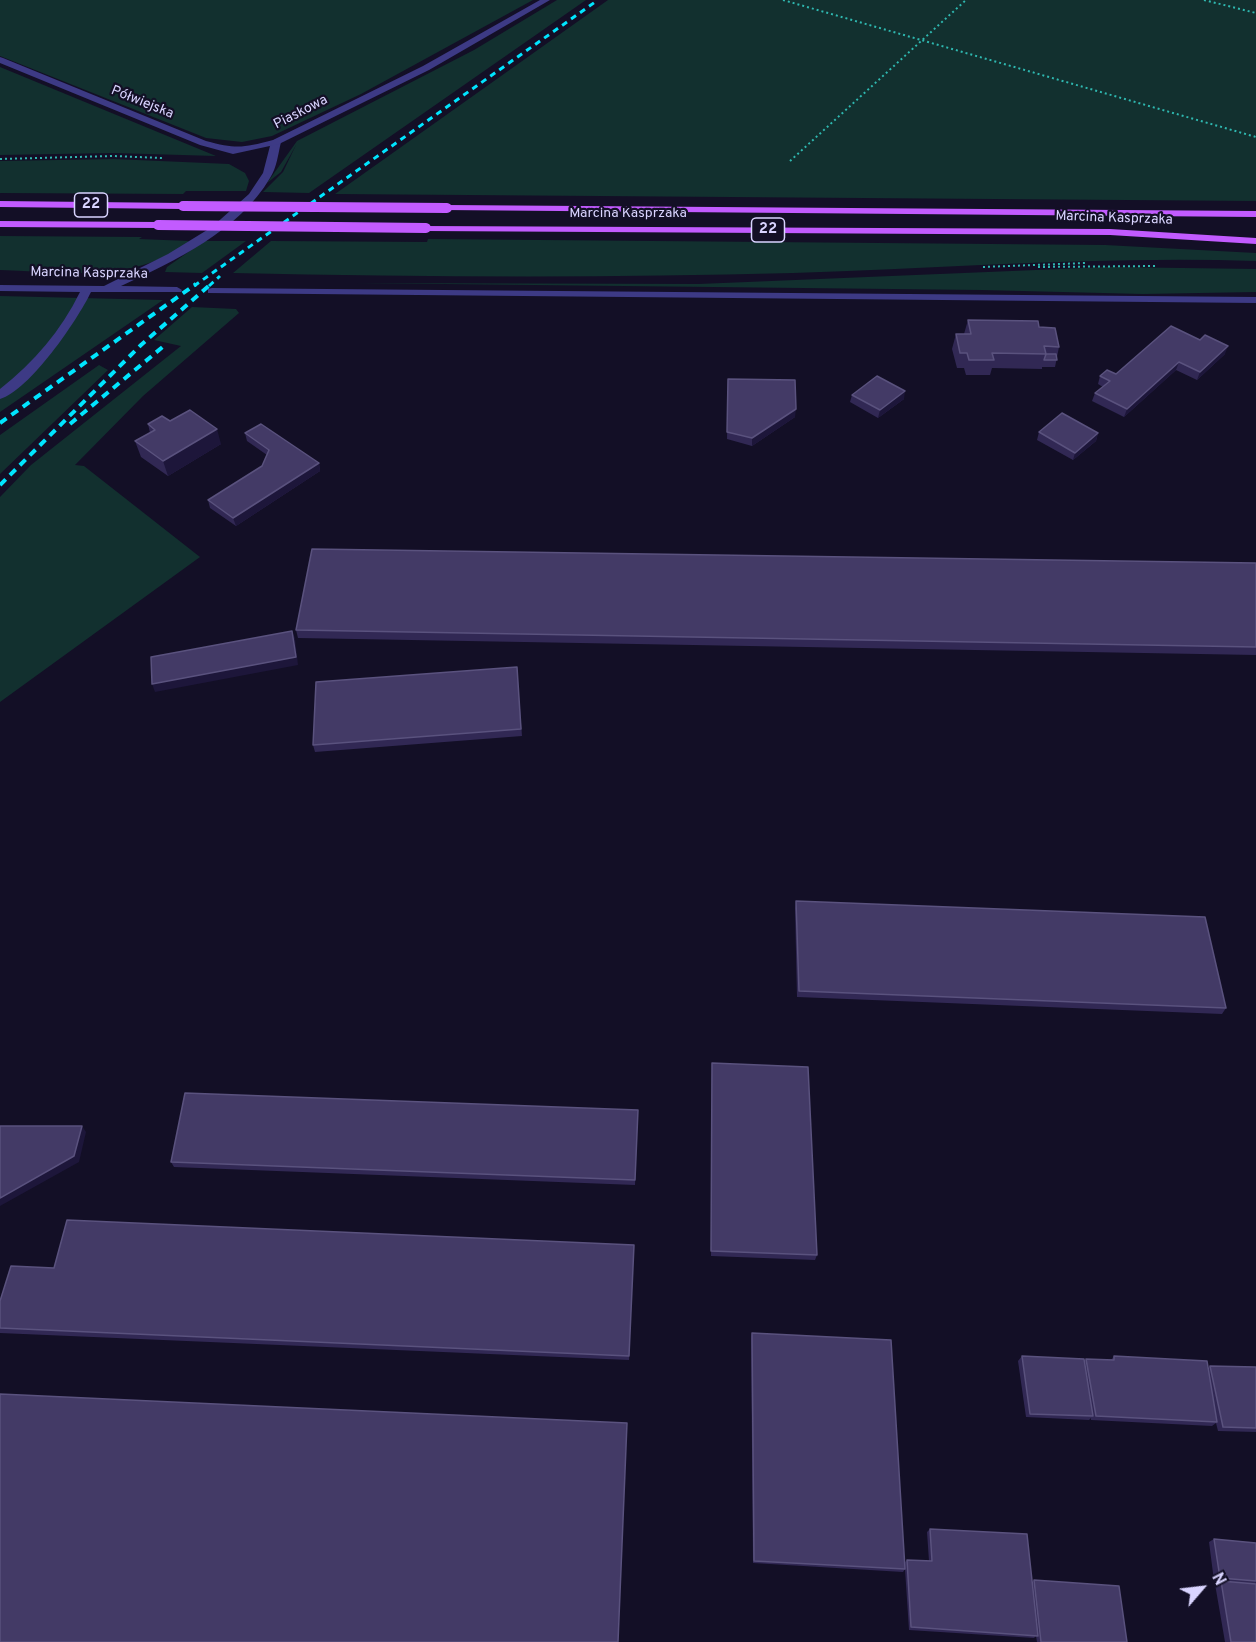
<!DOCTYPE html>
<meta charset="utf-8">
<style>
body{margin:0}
#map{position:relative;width:1256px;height:1642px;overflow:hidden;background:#130f26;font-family:Overpass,sans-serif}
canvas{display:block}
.north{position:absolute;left:1172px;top:1558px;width:60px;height:60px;-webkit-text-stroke:4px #130f26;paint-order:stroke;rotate:62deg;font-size:16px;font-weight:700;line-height:24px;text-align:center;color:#d9d4ff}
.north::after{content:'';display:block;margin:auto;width:21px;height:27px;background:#d9d4ff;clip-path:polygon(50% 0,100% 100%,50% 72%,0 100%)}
</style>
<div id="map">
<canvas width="1256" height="1642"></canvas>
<div class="north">N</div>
</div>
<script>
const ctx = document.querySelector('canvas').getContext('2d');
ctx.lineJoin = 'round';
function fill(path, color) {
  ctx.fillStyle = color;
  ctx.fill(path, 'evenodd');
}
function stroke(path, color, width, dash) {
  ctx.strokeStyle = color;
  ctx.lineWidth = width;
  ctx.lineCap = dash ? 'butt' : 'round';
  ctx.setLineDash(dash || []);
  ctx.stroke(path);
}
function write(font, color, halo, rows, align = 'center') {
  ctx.font = font + ' Overpass,sans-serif';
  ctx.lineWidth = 4.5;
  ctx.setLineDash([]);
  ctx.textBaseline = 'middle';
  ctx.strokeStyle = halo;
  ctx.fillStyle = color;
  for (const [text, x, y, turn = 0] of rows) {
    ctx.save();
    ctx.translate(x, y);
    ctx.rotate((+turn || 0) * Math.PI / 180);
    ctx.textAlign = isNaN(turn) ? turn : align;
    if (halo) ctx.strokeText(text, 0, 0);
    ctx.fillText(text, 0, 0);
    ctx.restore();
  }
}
const green = new Path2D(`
 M0,0H533L361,94L272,136L242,142L206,138L0,56Z
 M557,0H586L309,193L263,192L283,172L296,145L281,172L267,183L297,141L474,50Z
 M608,0H1256V201L335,194Z
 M0,67L216,156L114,153L0,155Z
 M114,159L229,164L245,173L249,181L246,191H186L183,194L0,193V161Z
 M0,236L142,237L139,239L189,241C137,284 63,272 0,270Z
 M428,239L1105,245L1256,253V261C1102,256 948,268 793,273C607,278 420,277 233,273L271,241L427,242Z
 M204,241H246L202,273L165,272L167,267Z
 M1108,267L1256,269V292L1143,294L981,290L354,283L699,284Z
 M0,296L163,300L0,412Z
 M192,307L236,309L239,313L143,396L75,465L84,466L200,557L0,702V497L31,465L181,346L154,340Z
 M99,365L108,370L0,474V435Z`);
const path = new Path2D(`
 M783,0L1256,137
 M1204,0L1256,13
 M0,159L113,156L162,158
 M790,161L966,0
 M983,267L1086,263
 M1038,267L1156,266`);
const service = new Path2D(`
 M276,139L281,142C278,154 277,167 270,178C239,231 175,261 121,286L177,287L182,290L181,292H91C77,321 30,390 0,399V389C34,362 61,331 80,292L0,291V285L104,286L168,254L212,227L249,194L263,173L271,142Z
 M212,288L1256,297V303L208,293V289Z`);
const minor = new Path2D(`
 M540,0H550L429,70L279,144L233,154L200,145L0,63V57L3,58L206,141C236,149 243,148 273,140L423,66Z`);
const primary = new Path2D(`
 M0,201L183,203L188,206L183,209L0,207Z
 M447,205L1256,211V217L443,210L442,208Z
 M0,221L158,222L163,225L158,228L0,227Z
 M422,226L1110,229L1256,238V244L1110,235L426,231L421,228Z`);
const railFar1 = new Path2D(`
 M194,286L598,0
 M209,286L220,276`);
const rail = new Path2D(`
 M0,423L196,284
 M70,424L165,345
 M0,485L141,345L211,284`);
const primaryBridge = new Path2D(`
 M183,206L447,208
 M158,225L426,228`);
const wall = new Path2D(`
 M968,320L1039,327L1059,347L1055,367H1042V369L992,368L990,375H966L964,368H957L952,349L956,334H964Z
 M1225,354L1197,380L1176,370L1124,417L1092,401L1095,393L1103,387L1098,384L1100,376Z
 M728,386L795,417L752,446L727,439Z
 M852,395L904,399L878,418L850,402Z
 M148,424L221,444L168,476L141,457L135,441L150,433Z
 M1039,432L1098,433L1096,441L1073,460L1037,440Z
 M245,433L319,463L320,471L236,526L210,508L208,500L262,466L267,455L247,441Z
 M1256,563V655L298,638L296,630Z
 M517,667L522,736L315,752L313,745Z
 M796,901L1226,1008L1222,1014L797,997L795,908Z
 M712,1063L817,1255L815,1260L711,1256Z
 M638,1110L635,1185L174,1167L171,1162Z
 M634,1245L629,1360L0,1333V1301Z
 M752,1333L905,1562L907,1560L929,1561L927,1532L930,1529L1032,1582L1034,1580L1127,1642H1037L1036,1636L1034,1638L909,1630L905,1569L903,1572L753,1563L751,1338Z
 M1022,1356L1084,1361L1086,1359L1111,1360L1114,1356L1208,1368L1210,1366L1256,1367V1432L1218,1431L1216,1423L1212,1426L1091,1420V1418L1089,1420L1026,1417L1018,1361Z
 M1214,1539L1256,1543V1642H1225L1215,1584L1221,1581L1225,1582L1214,1581L1209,1542Z`);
const shadedWall = new Path2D(`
 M1228,346L1225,354L1197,380L1200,372Z
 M1179,362L1176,370L1124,417L1127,409Z
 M905,391L904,399L878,418L880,410Z
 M796,409L795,417L752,446V438Z
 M217,429L221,444L168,476L163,461Z
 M1098,433L1096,441L1073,460L1075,453Z
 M319,463L320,471L236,526L233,518Z
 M292,631L295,638L298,665L155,692L152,684Z
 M82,1126L86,1132L79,1162L0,1206V1198Z`);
const building = new Path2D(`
 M968,320L1038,321L1039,327L1055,328L1059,347L1044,346L1046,354L992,353L994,360H969L967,353H960L956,334H971Z
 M1171,326L1200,340L1205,335L1228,346L1200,372L1179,362L1127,409L1095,393L1110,381L1100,376L1107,370L1116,374Z
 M1046,354H1056L1057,360H1044Z
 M877,376L905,391L880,410L852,395Z
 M728,379L795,380L796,409L752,438L727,432Z
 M190,410L217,429L163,461L135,441L155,430L148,424L162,416L170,421Z
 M1062,413L1098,433L1075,453L1039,432Z
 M261,424L319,463L233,518L208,500L262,466L269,450L245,433Z
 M312,549L1256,563V647L296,630Z
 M292,631L296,657L152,684L151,657Z
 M517,667L521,729L313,745L316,682Z
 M796,901L1205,917L1226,1008L799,991Z
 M712,1063L808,1067L817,1255L711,1251Z
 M185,1093L638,1110L635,1180L171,1162Z
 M0,1126H82L74,1156L0,1198Z
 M67,1220L634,1245L629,1356L0,1328V1301L11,1266L54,1268Z
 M752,1333L891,1340L905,1569L754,1561Z
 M1022,1356L1084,1359L1093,1416L1030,1414Z
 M1114,1356L1207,1361L1217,1422L1096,1416L1086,1359L1114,1360Z
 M1210,1366L1256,1367V1428L1223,1427Z
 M0,1394L627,1423L618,1642H0Z
 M930,1529L1027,1534L1038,1636L911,1627L907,1560L932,1561Z
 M1214,1539L1256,1543V1581L1220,1578Z
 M1034,1580L1119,1586L1127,1642H1041Z
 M1221,1581L1256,1584V1642H1231Z`);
const farStreetnames = [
 ["Półwiejska",142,103,22],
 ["Piaskowa",301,113,-27],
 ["Marcina Kasprzaka",628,214],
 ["Marcina Kasprzaka",1114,219,2],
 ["Marcina Kasprzaka",89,274,1]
];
const shields = [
 [91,205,33],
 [768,230,33]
];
const shieldNames = [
 ["22",91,205],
 ["22",768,230]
];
fill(green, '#12302f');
stroke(path, '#2fb8b0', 2, [2, 3]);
fill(service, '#3d3a85');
fill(minor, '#3d3a85');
fill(primary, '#c25bff');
stroke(railFar1, '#00e5ff', 3, [6, 5]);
stroke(rail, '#00e5ff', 4, [8, 6]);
stroke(primaryBridge, '#c25bff', 10);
fill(wall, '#312854');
fill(shadedWall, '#1d163a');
fill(building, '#433a66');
stroke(building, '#5a527e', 1.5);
write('14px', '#d9d4ff', '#130f26', farStreetnames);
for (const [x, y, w] of shields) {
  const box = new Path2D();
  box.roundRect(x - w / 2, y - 12, w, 24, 4.5);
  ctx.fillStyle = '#130f26';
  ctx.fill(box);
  stroke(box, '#d9d4ff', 1.5);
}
write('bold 15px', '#d9d4ff', null, shieldNames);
</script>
